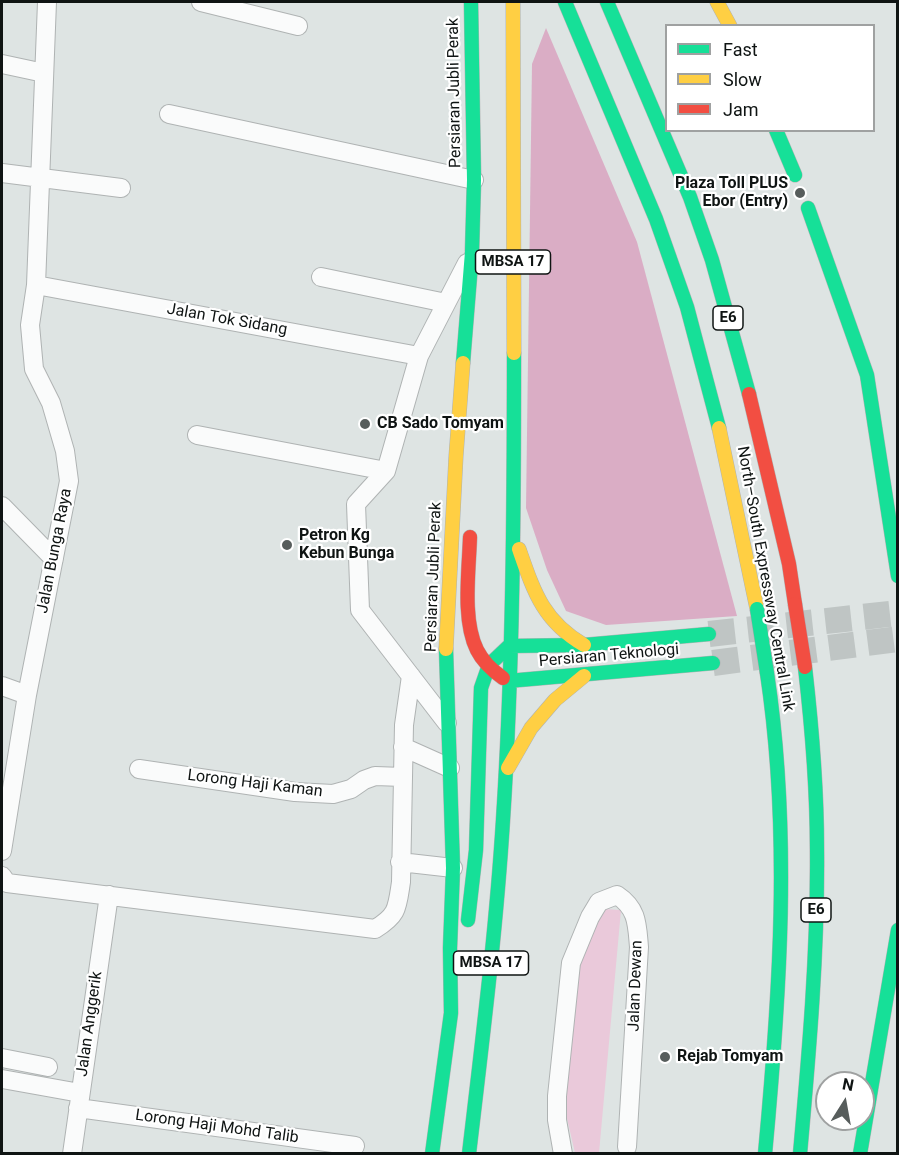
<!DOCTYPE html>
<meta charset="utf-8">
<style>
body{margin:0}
#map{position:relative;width:899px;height:1155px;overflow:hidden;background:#dee4e3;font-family:Roboto,sans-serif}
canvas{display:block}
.frame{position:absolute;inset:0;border:3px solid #0f1413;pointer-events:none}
.legend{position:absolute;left:665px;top:24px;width:210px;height:108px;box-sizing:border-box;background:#fff;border:2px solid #9fa1a1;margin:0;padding:8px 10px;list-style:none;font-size:18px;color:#0f1413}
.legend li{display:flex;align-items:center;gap:12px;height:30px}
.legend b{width:30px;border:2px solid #9fa1a1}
.north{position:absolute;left:815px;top:1071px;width:60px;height:60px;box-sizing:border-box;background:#fff;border:2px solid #9fa1a1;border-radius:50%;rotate:11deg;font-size:16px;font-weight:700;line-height:24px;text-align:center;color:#0f1413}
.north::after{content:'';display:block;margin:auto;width:21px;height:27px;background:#575d5c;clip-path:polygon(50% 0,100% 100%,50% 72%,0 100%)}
</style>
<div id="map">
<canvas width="899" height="1155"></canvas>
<div class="frame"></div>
<ul class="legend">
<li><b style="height:8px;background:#16e098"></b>Fast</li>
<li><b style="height:8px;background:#ffcf43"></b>Slow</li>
<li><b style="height:8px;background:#f24e42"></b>Jam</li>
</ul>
<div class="north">N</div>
</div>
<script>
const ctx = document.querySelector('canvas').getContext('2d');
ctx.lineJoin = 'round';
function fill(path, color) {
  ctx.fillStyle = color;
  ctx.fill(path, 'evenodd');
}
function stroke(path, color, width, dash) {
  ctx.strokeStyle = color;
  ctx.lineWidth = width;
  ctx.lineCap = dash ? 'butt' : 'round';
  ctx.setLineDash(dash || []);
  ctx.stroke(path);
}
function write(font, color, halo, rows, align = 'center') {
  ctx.font = font + ' Roboto,sans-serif';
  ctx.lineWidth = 4.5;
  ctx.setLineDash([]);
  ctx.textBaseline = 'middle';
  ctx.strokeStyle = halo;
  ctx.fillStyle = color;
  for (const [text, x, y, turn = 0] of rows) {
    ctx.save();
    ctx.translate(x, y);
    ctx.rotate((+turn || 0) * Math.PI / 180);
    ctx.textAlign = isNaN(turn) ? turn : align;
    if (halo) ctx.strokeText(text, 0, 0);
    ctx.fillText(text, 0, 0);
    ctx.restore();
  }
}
const green = new Path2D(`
 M603,909L621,910L599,1153H575L563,1101L575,959Z`);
const forest = new Path2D(`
 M546,28L637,242L737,616L606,625L566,611L547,570L526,508L532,64Z`);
const secondaryTunnel = new Path2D(`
 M709,634L898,613
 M713,663L898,639`);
const street = new Path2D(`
 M201,2L298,26
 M2,64L44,73
 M169,114L474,180
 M2,173L121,188
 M321,277L446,303
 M36,285L419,356
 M197,435L386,471
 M2,506L54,559
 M2,686L27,695
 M447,723L360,610L356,504L386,471L419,356L467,263
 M403,747L450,768
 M139,769L295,792L333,794L351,789L364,780L375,776L403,777
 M2,851L27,695L69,481L65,451L51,403L34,369L30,325L36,285L47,2
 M400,862L453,868
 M2,876L7,883L375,929C398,915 397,908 401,882L404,725L411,676
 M2,1058L48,1067
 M2,1079L80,1093
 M78,1108L355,1146
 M72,1154L109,895
 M563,1154L557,1120V1096L571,963L590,917L599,902L617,895C638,909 637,925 639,947L627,1147`);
const fast = new Path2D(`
 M565,2L656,219L687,307L719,428
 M607,2L690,197L712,260L749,394
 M776,130L795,175
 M808,208L867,375L898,576
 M463,363L472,252L474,180L471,2
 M509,646L584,645L709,634
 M508,681L713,663
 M468,920L476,850L481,688L489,665L509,646
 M432,1154L451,1013L450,948L453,868L446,649
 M469,1154C482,1043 496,932 503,820C513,665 514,509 514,353
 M765,1154C780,993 791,833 767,673
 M800,1154C809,1053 818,951 817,849C817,788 812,728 805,667
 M860,1154L898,930`);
const slow = new Path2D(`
 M513,2L514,353
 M717,2L730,26
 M719,428L757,609
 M519,549C534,592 543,621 584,645
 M446,649L456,456L463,363
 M508,768L531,728L555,700L584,676`);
const jam = new Path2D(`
 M749,394L789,564L795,604
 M470,537C469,571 462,620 477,650C483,662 493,671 503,678`);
const fastBridge = new Path2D(`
 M757,609L767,673`);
const jamBridge = new Path2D(`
 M795,604L805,667`);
const markers = [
 [800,193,6,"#575d5c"],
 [365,424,6,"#575d5c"],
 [287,545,6,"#575d5c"],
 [665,1057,6,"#575d5c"]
];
const shields = [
 [513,262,75],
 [728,318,30],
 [816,910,30],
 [491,963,75]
];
const shieldNames = [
 ["MBSA 17",513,262],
 ["E6",728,318],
 ["E6",816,910],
 ["MBSA 17",491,963]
];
const streetNames = [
 ["Persiaran Jubli Perak",455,93,-91],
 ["Jalan Tok Sidang",227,320,10],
 ["Jalan Bunga Raya",55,551,-79],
 ["Persiaran Jubli Perak",434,577,-88],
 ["North–South Expressway Central Link",765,579,80],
 ["Persiaran Teknologi",609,656,-5],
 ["Lorong Haji Kaman",255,784,7],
 ["Jalan Dewan",636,986,-88],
 ["Jalan Anggerik",90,1024,-82],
 ["Lorong Haji Mohd Talib",217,1127,8]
];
const poiNames = [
 ["Plaza Toll PLUS",788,184,"right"],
 ["Ebor (Entry)",788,202,"right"],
 ["CB Sado Tomyam",377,424],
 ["Petron Kg",299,536],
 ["Kebun Bunga",299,554],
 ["Rejab Tomyam",677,1057]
];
fill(green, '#eac9da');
fill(forest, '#daadc5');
stroke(secondaryTunnel, '#bfc5c4', 26, [26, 13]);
stroke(street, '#afb3b3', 20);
stroke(fast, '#afb3b3', 15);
stroke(slow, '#afb3b3', 15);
stroke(jam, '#afb3b3', 15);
stroke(street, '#fafbfb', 18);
stroke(fast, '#16e098', 14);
stroke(slow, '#ffcf43', 14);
stroke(jam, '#f24e42', 14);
stroke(fastBridge, '#b1a7ae', 15, []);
stroke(jamBridge, '#b1a7ae', 15, []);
stroke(fastBridge, '#16e098', 14);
stroke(jamBridge, '#f24e42', 14);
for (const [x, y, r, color] of markers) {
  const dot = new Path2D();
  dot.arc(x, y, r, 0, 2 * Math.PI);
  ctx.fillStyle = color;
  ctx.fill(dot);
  stroke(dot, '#fff', 2);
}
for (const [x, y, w] of shields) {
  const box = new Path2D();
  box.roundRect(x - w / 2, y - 12, w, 24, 4.5);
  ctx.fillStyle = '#fff';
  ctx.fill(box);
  stroke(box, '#0f1413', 1.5);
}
write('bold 15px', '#0f1413', null, shieldNames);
write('16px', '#0f1413', '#fff', streetNames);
write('bold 16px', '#0f1413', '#fff', poiNames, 'left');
</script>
